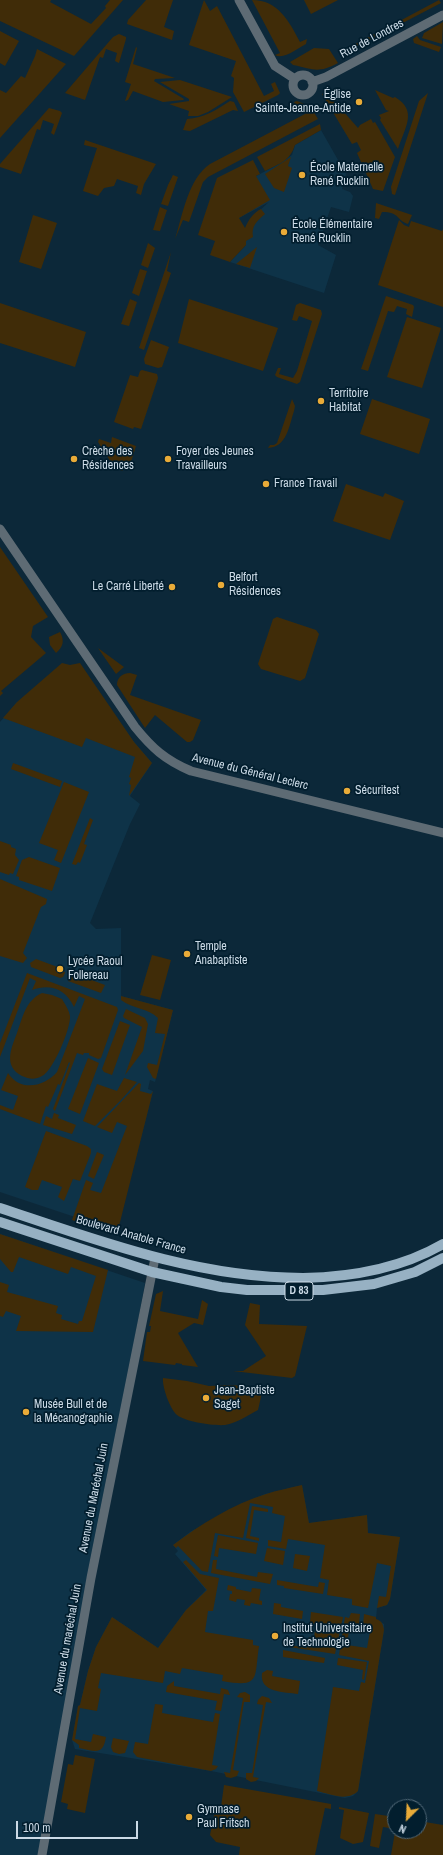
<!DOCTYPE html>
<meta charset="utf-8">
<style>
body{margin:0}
#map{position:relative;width:443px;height:1855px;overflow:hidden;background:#0c2839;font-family:"Archivo Narrow",sans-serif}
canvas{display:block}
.north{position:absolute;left:387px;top:1799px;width:40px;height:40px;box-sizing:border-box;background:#021e2e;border:1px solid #526978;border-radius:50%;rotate:204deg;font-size:11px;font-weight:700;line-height:16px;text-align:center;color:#cbdae6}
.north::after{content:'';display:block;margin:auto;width:14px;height:18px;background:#e9ab38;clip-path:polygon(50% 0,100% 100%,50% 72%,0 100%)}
.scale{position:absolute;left:16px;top:1821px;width:122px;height:18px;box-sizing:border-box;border:2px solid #cbdae6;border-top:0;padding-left:5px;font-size:12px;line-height:14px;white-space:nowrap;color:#cbdae6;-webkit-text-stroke:3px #021e2e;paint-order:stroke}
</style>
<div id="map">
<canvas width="443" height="1855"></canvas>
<div class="north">N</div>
<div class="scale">100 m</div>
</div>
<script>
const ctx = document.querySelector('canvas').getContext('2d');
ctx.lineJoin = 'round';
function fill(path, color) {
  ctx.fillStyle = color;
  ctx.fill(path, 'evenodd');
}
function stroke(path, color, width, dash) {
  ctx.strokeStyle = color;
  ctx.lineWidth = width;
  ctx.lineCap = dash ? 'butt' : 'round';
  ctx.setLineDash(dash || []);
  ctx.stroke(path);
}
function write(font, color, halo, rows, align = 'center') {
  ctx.font = font + ' "Archivo Narrow",sans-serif';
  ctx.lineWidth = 3.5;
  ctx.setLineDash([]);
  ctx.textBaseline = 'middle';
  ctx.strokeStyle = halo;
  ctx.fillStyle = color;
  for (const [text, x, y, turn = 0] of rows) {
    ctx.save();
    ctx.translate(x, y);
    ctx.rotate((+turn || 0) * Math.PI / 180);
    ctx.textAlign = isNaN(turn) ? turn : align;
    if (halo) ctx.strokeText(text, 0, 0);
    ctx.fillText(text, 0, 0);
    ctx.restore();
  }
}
const built = new Path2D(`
 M321,130L346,174L342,189L350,192L353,196L349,212L331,207L318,245L336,255L324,293L230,262L246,245L245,236L249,220L269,202L239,218L224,193L279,164L292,155L295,145Z
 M95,687L134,742L152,763L130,796L140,804L130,824L90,923L96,929L121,928V996L173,1010L155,1082L150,1080L148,1089L153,1091L117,1231L0,1192V722L17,702Z
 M0,1234L145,1283L40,1855H0Z
 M302,1485L309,1523L367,1515L368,1533L400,1537L390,1599L387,1605L377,1608L376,1619L384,1624V1630L358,1791L353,1796L345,1798L211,1771L75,1749L72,1740L78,1706L80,1705L88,1671L96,1647L112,1617L158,1648L186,1610L206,1590L175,1554L178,1551L173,1545L190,1532L240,1504L265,1494Z`);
const green = new Path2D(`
 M0,0H51L50,2L91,24L106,8L105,6L110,0H123L74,56L0,21Z
 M146,0H173L164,27L174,31L172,40L127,24L128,20Z
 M204,0L210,11L217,6L264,96L274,91L271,84L275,82L280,93L278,95L244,112L233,92L234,78L231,76L236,61L189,45Z
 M252,0C278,0 289,21 300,42L307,39L306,44C298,48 284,60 275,55L280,53Z
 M304,0H338L311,14Z
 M439,0L441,3L395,27L394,24Z
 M443,22L442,44L422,38L424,33Z
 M386,28L388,31L342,54L340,52Z
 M0,31L19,41L5,66L0,63Z
 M119,34L126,37V39L119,63L115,61L117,53L106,49L103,58L100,57L85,100L65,93L113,37Z
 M417,36L420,40L441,47L439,52L414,43L413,39Z
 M136,47L137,48L133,64L175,78L155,79L154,81L184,99L183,100L163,102L133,91L128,100L125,101L131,84L125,82Z
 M314,48L329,49L338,63C317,74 314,69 293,65L290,62Z
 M37,49L66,64L0,138V90L6,93L21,76L25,78L35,56Z
 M180,80L232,97L208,112L198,116H188L189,111L169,104L189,101V99L160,82Z
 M375,90L393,98L395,97C418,111 405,127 398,149L380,120L381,118L379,115L389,111L386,110Z
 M325,93L328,94L358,128L360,125L371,119L373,123L375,122L395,157L383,191L373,189L357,153L361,150L357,142L352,144L322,94Z
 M428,93L395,195L392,194L391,187L419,101Z
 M230,101L234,102L238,111L233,110L190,131L183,130L187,119C204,118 216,110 230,101Z
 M297,101L310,106L318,119L208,177L203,182L189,222L183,220L175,239C183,214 188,179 210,164L305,114L300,104L296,106L294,102Z
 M49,108L60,111L62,113L54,135L51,133L54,124L43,120L40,130L37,129L21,174L0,167V164Z
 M320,124L321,130L295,145C290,161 279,164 265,171L257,157Z
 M85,140L156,164L144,184L141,195L136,193L138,186L117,179L114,186L104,188L98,196L83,191L97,148L84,145Z
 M291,157L288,166L292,168L284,192L274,188L265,174Z
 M253,160L260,174L256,176L270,200L239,218L245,228C249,219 253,213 261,209L265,214C257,221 251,226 253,237L246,241V245L230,262L210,255L215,241L198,235L217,178Z
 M173,175L178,177L168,206L161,204L168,185Z
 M376,203L412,215L408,224C396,220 400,212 382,212L379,219L375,218Z
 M160,207L167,210L160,231L153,230Z
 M33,215L57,223L41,269L19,262Z
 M399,220L404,225L409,227L411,221L442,231L443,229V307L378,285Z
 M148,243L155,248L148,268L141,265Z
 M257,247L250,268L236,264Z
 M171,252L167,271L171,273L144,350L139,348Z
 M140,269L147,271L139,296L132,293Z
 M386,296L413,305L414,307L412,317L406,314L407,309L397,306L394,312L388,311L368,371L361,369Z
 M130,299L137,302L129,326L121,324Z
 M189,299L278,328L263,371L178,343Z
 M0,303L86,332L75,367L0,343Z
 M300,303L321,310L322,314L300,382L297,384L277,377L275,375L278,368H281L279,374L293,378L297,371L312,321L299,316L297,321L292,320L296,305Z
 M407,317L441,328L422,388L387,377Z
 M151,340L169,347L162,367L158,368L145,364L144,359Z
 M142,370L157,374L158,378L141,429L134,427L133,429L114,422L130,375L138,377L140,371Z
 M292,399L295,406L294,411C289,426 287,447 268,448L270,445H274L277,443Z
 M372,399L430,419L419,454L360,434Z
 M112,437L136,446L131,462L122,471L114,467L98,442L99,439L111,443Z
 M346,484L383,497L385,493L404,501L390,540L333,521Z
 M0,547L48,617L33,626L31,637L46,653L1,691L3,693L0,696Z
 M277,617L316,630L319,634L305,678L300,681L261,669L258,664L273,619Z
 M60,632C65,641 63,647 56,653L50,645L49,637Z
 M98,648L124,667L116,674Z
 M62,663L70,665L80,663L134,742L152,763L129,796L131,785L129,784L131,778L129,777L135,757L86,738L82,747L3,718L17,702Z
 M130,673L137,675L130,695L201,720L193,740L190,742H187L155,715L145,728L117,685C117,677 123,673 130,673Z
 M13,763L62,781L60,787L11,769Z
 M64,782L89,792L61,863L54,860L58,850L39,843Z
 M90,818L93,820L84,844L87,845L80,863L78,862L76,865L72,864Z
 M0,841L11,845V847L16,849L15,855L19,860L13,874L10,873L9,875L0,872Z
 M29,857L60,868L52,891L19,880V877L16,876L22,860Z
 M0,879L47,899L46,904L41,907L23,953L27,958L23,963L0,956Z
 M152,955L171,960L160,1000L140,995Z
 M36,959L63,969L65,973L63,977L60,978L31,967L30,963Z
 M70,972L105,985L101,993L68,981Z
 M27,973L117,1007L118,1010L101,1058L98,1059L89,1055V1053H84L83,1055L77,1053L55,1111L53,1109L70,1063L69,1062L60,1085L58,1084L48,1107L46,1106L40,1124L0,1109V1105L13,1110L18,1096L1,1090L8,1073C20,1092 44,1087 57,1072L85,999L79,996L74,1007C66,989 50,983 32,990L36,981L30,978L0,1057V1043Z
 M42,993L52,995L62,999C65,1004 69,1010 70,1016C71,1028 53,1071 42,1076C35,1080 29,1079 22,1076C3,1066 11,1049 17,1033C23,1017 25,1001 42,993Z
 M121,996L173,1010L156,1079L153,1078L147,1067L148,1063L157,1065L165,1034L155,1033L158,1018C148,1008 133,1009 121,1000Z
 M126,1009L145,1018L148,1024L143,1051L125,1075L142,1027L124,1018L123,1016Z
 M120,1021L130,1025L112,1075L104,1072L102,1069Z
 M88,1058L99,1063L80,1114L68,1109Z
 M124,1078L137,1082L121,1100L95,1126L83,1121L97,1084L117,1091Z
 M139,1083L141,1084L140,1091L151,1094L153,1091L117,1234L72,1220L86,1180L93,1183L90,1190L101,1193L127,1126L117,1122L112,1133L97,1127Z
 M54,1113L59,1115L58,1118L76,1125L72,1134L43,1125L46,1116L52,1119Z
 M46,1131L87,1146L91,1149V1153L80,1181L73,1179L64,1201L58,1197L62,1187L42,1180L38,1190H32L25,1187Z
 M97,1152L104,1155L94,1179L88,1176Z
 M0,1234L108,1270L93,1332L16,1331L21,1316L6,1311L3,1317L0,1316V1282L9,1285L7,1292L58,1306L56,1313L62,1315L61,1319L78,1324L79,1321H82L96,1276L71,1267L68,1274L19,1257L13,1272H11L0,1259Z
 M163,1291L160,1311L198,1319L202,1300L208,1304L203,1325L194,1323L178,1333L198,1367L182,1365V1364L176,1363L175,1365L143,1361L147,1332H150L151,1326H149L156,1294Z
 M250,1303L260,1305L259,1324L307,1326L295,1376L292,1378L233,1371H243L266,1356L245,1325Z
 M163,1378L187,1381L209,1386L232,1385L263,1388L258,1410C248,1415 237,1423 225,1425C214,1426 186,1422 177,1415C170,1409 162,1387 163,1378Z
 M302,1485L309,1523L367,1515L368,1533L400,1537L390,1599L387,1605L377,1608L379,1596L386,1597L391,1566L377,1563L368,1608L352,1605V1599L327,1595L329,1580L320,1578L325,1545L288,1539L286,1549L268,1546V1540L281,1542L285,1516L272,1513L273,1507L250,1503L243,1538L215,1533L208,1572L202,1571L178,1546L176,1548L173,1545C201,1524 233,1504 266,1494C278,1490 290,1488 302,1485Z
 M252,1506L268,1509V1512L254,1510L250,1536L259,1538V1541L246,1538Z
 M218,1535L258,1543L256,1554L219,1548L218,1557L214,1556Z
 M267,1548L285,1551L283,1565L264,1561Z
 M295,1554L310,1556L307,1571L293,1568Z
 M186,1560L200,1574L219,1578L213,1611H208L205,1632L253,1640V1645L259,1646C254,1679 261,1688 222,1681L223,1675L182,1668L180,1674L165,1671L163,1683L101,1673L98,1688L101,1689L97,1711L80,1708L75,1739L91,1742L93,1734L106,1737C103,1756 95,1751 79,1748V1745L72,1740L78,1706L80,1705L88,1671L96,1647L112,1617L158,1648L186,1610L207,1590L183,1562Z
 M213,1560H217L216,1569L257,1577L258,1572L273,1574L270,1584L211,1573Z
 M277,1580L318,1587L319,1582L325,1583L323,1594L284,1588V1586L277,1585Z
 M228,1585L236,1587V1589L251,1592L252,1588L261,1589L259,1600L262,1601V1605L251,1603L250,1606L244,1605L245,1600L237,1599L236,1602L229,1600L230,1594H232V1591L227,1590Z
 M274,1603L281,1604V1607L303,1611L302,1619L273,1614Z
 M311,1612L343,1617L335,1654L289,1647L290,1645L307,1648L309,1637H314L316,1624L310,1623Z
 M351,1613L360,1614L359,1624L350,1623L347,1645L367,1648L371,1626L363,1625L364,1614L376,1617V1619C382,1621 383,1624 384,1630L358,1791C347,1802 330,1794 317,1791L333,1687L359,1691L361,1682L365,1683L369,1661L339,1655L345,1617L349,1618Z
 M283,1650L325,1658L324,1663L283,1657Z
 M338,1658L367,1662L364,1680L362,1679L363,1670L337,1665Z
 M267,1670L273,1671L272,1676L300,1681L298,1694C285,1692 259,1693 262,1673Z
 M174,1681V1686L220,1694L221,1688L228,1690L230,1695L224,1694L221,1711L215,1710L217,1701L166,1692L167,1686Z
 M245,1692L250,1695V1702H244L233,1770L239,1771L237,1776L231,1778L226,1777L224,1772L230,1773L243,1698L237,1697L240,1693Z
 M262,1696L269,1698L272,1703L266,1702L253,1777L259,1778L256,1781L251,1782L246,1779V1773H252L263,1705L257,1704L258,1700Z
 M155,1704L163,1705L162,1713L213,1722L215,1713L220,1714L212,1765L218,1766L216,1769L211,1771L137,1757L133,1752L135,1742L148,1744Z
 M113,1738L129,1741L125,1753L119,1754L113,1752L111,1747Z
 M75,1755L95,1759L85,1813L67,1809L68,1804L61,1802L68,1764L73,1765Z
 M224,1785L331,1804V1809L325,1808L315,1855H239L240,1847L216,1842L210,1835L216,1806L221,1807Z
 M339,1807L369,1813L363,1842L353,1844L340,1838L344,1810L339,1809Z
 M375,1814L395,1817V1829L383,1827L379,1848L370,1846Z
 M419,1821L443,1825V1855H391L395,1832L396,1831H419Z`);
const minor = new Path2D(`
 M239,0L275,66L295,79
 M293 85a10 10 0 1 1 20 0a10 10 0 1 1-20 0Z
 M312,82L326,77L443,15
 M0,529L135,727C152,748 165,760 191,771L443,833
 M42,1855L91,1578L155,1258`);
const major = new Path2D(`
 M0,1208C99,1241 197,1278 303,1278C352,1277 400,1269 443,1244
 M0,1222L152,1272L221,1287L247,1290H323L374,1284L415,1272L443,1258`);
const markers = [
 [359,102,4,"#e9ab38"],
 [302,175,4,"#e9ab38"],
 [284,232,4,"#e9ab38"],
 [321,401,4,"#e9ab38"],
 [74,459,4,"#e9ab38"],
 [168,459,4,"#e9ab38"],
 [266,484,4,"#e9ab38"],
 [221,585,4,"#e9ab38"],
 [172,587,4,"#e9ab38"],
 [347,791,4,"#e9ab38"],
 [187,954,4,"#e9ab38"],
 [60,969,4,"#e9ab38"],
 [206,1398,4,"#e9ab38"],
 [26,1412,4,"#e9ab38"],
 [275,1636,4,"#e9ab38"],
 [189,1817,4,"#e9ab38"]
];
const shields = [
 [299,1291,28]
];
const shieldNames = [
 ["D 83",299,1291]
];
const streetNames = [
 ["Rue de Londres",372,39,-28],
 ["Avenue du Général Leclerc",250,772,14],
 ["Boulevard Anatole France",131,1235,16],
 ["Avenue du Maréchal Juin",94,1498,-79],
 ["Avenue du maréchal Juin",68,1639,-80]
];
const poiNames = [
 ["Église",351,95,"right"],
 ["Sainte-Jeanne-Antide",351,109,"right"],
 ["École Maternelle",310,168],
 ["René Rucklin",310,182],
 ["École Élémentaire",292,225],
 ["René Rucklin",292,239],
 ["Territoire",329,394],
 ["Habitat",329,408],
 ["Crèche des",82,452],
 ["Résidences",82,466],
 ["Foyer des Jeunes",176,452],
 ["Travailleurs",176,466],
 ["France Travail",274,484],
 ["Belfort",229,578],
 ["Résidences",229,592],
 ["Le Carré Liberté",164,587,"right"],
 ["Sécuritest",355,791],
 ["Temple",195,947],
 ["Anabaptiste",195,961],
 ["Lycée Raoul",68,962],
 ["Follereau",68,976],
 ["Jean-Baptiste",214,1391],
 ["Saget",214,1405],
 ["Musée Bull et de",34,1405],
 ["la Mécanographie",34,1419],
 ["Institut Universitaire",283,1629],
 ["de Technologie",283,1643],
 ["Gymnase",197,1810],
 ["Paul Fritsch",197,1824]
];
fill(built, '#0e3348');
fill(green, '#402c08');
stroke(minor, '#5e6b74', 9);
stroke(major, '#97b1c3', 10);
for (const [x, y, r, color] of markers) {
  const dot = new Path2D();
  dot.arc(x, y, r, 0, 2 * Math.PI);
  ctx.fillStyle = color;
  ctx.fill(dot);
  stroke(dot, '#021e2e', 1.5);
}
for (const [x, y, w] of shields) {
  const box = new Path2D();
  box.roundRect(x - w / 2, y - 9, w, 18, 3);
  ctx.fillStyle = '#021e2e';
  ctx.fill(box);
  stroke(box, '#cbdae6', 1);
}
write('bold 11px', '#cbdae6', null, shieldNames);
write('12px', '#cbdae6', '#021e2e', streetNames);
write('12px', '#cbdae6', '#021e2e', poiNames, 'left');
</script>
